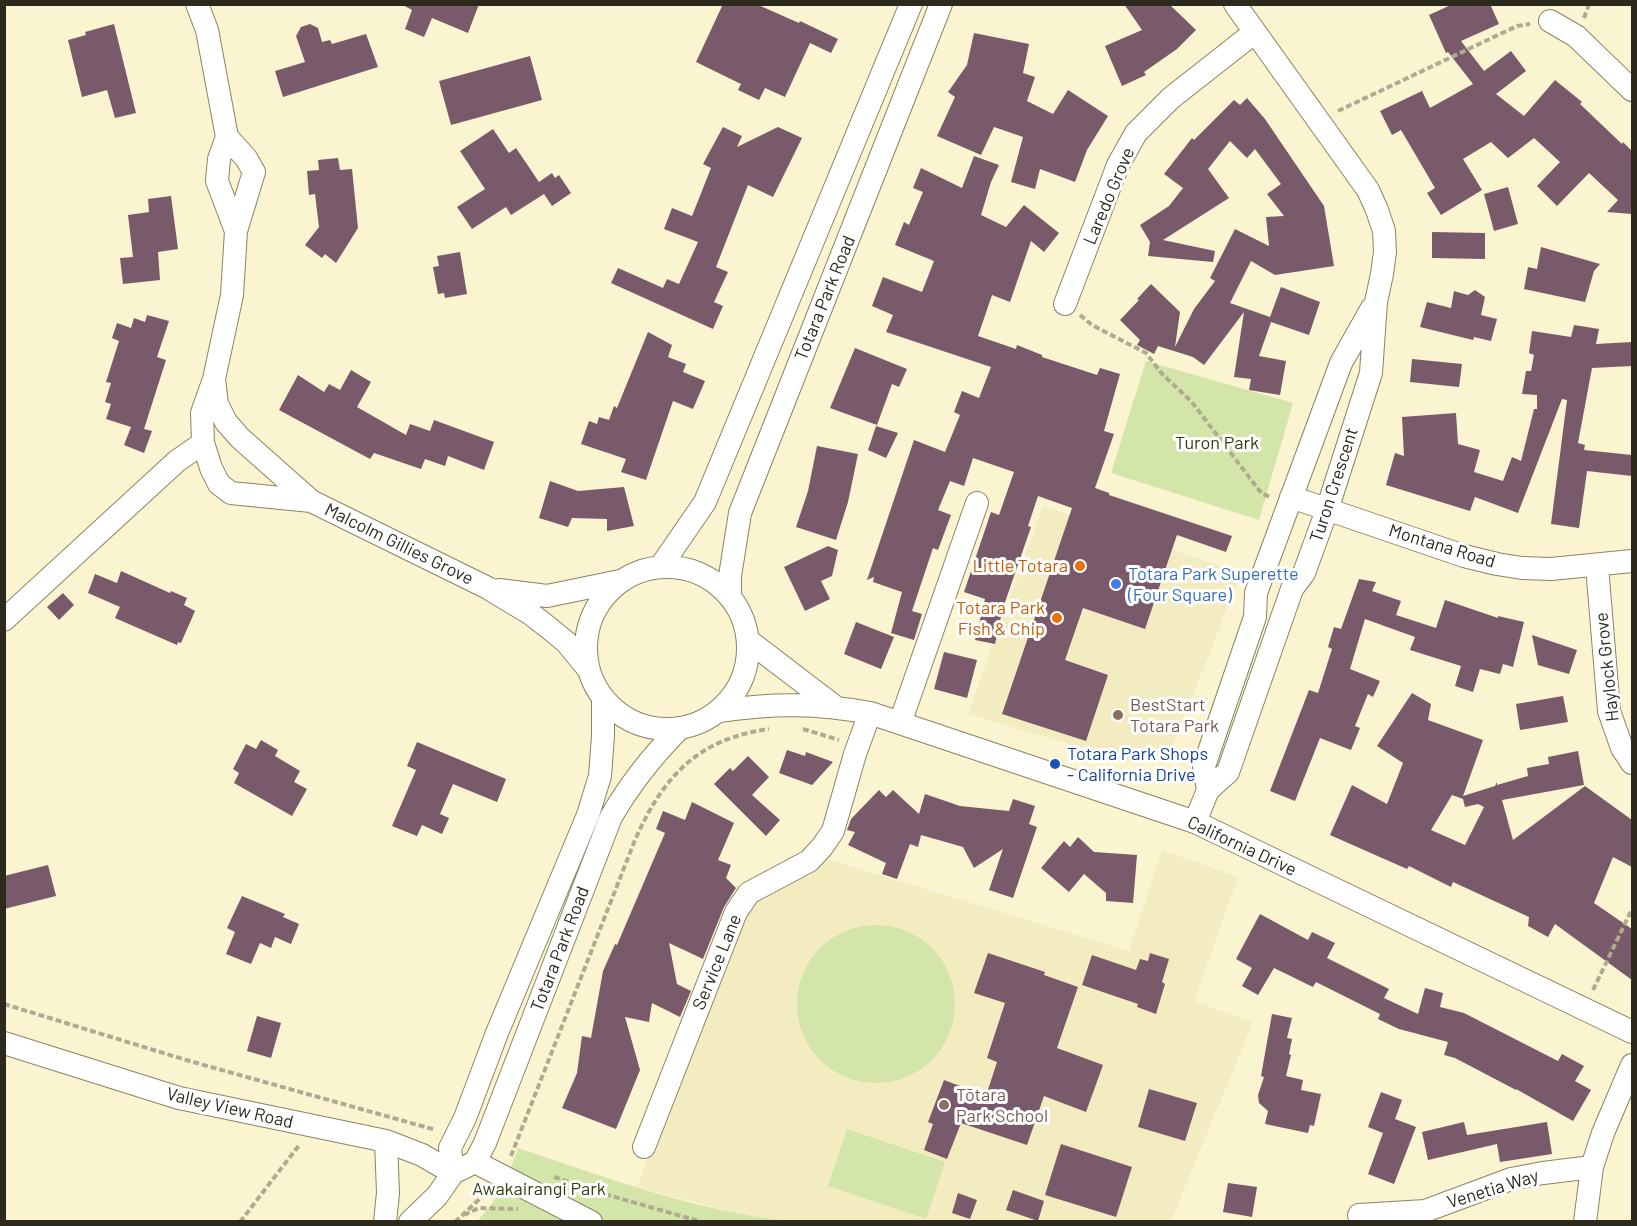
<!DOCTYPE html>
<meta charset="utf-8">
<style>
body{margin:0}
#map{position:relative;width:1637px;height:1226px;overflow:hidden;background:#faf4d1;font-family:Barlow,sans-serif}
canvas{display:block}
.frame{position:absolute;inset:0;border:6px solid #2c2a1d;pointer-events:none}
</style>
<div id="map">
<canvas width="1637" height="1226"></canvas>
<div class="frame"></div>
</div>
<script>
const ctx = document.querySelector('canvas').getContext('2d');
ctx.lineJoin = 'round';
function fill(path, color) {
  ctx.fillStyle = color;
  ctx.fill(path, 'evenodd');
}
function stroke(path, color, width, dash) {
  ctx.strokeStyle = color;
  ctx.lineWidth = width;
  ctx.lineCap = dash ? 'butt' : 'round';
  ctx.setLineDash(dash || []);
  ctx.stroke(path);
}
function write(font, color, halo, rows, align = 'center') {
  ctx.font = font + ' Barlow,sans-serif';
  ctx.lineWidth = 6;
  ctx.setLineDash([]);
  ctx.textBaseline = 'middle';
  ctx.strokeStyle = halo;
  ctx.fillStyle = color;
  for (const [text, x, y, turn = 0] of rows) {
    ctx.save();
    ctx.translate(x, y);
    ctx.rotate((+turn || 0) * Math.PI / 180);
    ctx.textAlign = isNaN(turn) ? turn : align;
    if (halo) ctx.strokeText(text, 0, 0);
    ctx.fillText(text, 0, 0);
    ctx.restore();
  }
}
const built = new Path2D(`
 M1043,506L1241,573L1174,742L1166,753L1155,762L1143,764L1129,762L968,714Z
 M1162,850L1238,877L1194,1001L1253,1022L1171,1221H787L754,1218L637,1187L744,915L764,895L811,873L827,859L1129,951Z`);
const green = new Path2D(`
 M1146,361L1293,403L1259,520L1111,473Z
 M797 1004a79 79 0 1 1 158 0a79 79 0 1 1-158 0Z
 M847,1129L945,1162L926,1219L828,1186Z
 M518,1148C605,1177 696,1211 787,1221L476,1222C497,1203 509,1174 518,1148Z`);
const building = new Path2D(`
 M401,4H479L468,33L432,18L424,37L405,29L412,10Z
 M723,4H756L799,23L800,21L838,39L831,53L810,43L785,97L765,88L759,100L738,90L741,84L696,62Z
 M1124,4H1169L1196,30L1177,49L1144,72L1146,75L1122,86L1105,46L1142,30Z
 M1453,4H1490L1499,24L1461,41L1484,71L1511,51L1526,71L1496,94L1524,116L1555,80L1582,102L1580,104L1622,144L1623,142L1632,151V214L1607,212L1618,200L1589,173L1557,206L1537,186L1560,162L1534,138L1508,158L1491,142L1463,159L1482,190L1441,215L1427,193L1435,188L1401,130L1392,135L1380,111L1422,91L1430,108L1473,84L1448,52L1446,53L1429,15Z
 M114,24L136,113L115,118L107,90L82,97L68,40L86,35L85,32Z
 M310,24L318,28L322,42L330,40L332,44L366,34L378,67L283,97L275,71L305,62L296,36L301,27Z
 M974,33L1029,44L1023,73L1035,77L1027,101L1053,114L1068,90L1108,116L1087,150L1075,182L1040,169L1035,189L1011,182L1023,137L994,127L981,155L937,136L955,97L948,92L967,65Z
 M530,56L542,100L451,125L439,81Z
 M1247,98L1265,119L1324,206L1334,266L1275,275L1251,261L1230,303L1270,317L1281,287L1320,302L1309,335L1271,322L1259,356L1286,361L1280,395L1249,390L1251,379L1234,377L1244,312L1204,365L1193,357L1158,346L1154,354L1137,345L1140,340L1120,320L1139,300L1137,299L1151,284L1180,312L1175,347L1194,309L1215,281L1210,278L1235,229L1269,246L1266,217L1284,216L1267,194L1281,184L1255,149L1247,158L1230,141L1208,169L1229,198L1163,240L1215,251L1213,262L1148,256L1150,242L1140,225L1169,206L1183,188L1164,174L1192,138L1194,140L1234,100L1240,105Z
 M723,127L742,136L737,147L778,127L802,138L773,197L748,185L716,267L728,272L714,302L723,306L713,329L611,283L618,268L663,288L667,279L679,284L698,242L664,229L672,208L692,216L711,168L703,164Z
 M493,129L509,153L516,148L539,182L552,173L555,178L559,175L571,193L552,206L544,194L511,215L506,207L472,229L457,207L485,189L460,151Z
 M974,156L999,165L991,182L981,215L1006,227L1024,205L1059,233L1044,252L1031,241L1010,302L992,295L978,336L1016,349L1017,345L1042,355V357L1097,375L1100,368L1120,374L1104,431L1114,434L1095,488L1109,493V495L1232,536L1226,552L1177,535L1145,629L1083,608L1065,660L1108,675L1086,741L1002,714L1072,508L1038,496L1028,526L1031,527L1003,608L995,644L975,640L985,599L964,592L991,512L999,515L1014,472L973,458L964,486L950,481L938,510L951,515L938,550L933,548L912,611L922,614L914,640L891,633L902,592L873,582L874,577L867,580L914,440L945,452L960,415L954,412L962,391L979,398L991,367L886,332L893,315L872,306L883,277L922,292L934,261L895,245L904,222L909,225L923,192L913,188L921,168L962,188Z
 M338,158L340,170L352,169L358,228L336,263L325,254L322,258L305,245L319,227L315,194L309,195L307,171L319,170L318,160Z
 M1508,187L1518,224L1494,231L1484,194Z
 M171,196L178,249L158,252L160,280L123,284L120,258L133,257L128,215L149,212L148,199Z
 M1432,232L1485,233V259L1432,258Z
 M1541,247L1600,264L1594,271L1585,302L1524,289L1528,267L1537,269Z
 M460,252L467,294L445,298L444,293L438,294L433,267L439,266L437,256Z
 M1475,290L1485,297L1481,315L1497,319L1491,341L1474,337L1473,340L1420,327L1427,302L1451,308L1454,291L1468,295Z
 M147,315L169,321L157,357L166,360L144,429L152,431L144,453L124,445L131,427L106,419L111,404L105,402L111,383L106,382L119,341L112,338L117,323L131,328L134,318L145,322Z
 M1574,325L1599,329L1596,344L1632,342V366L1592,368L1578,443L1585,445L1584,450L1632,455V476L1587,471L1579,528L1551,524L1567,400L1562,399L1518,513L1475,497L1470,511L1386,485L1395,453L1404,456L1402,417L1456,413L1458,444L1480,450L1474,472L1503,481L1512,457L1521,461L1534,409H1537V395L1522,394L1526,371H1531L1534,355L1529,353L1532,331L1571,337Z
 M648,332L672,345L668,357L686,364L683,372L705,381L693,409L673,401L646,480L621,472L626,459L581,444L589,421L597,424L599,417L609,420L614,406L617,408Z
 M855,348L907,369L899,387L892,384L877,425L830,408Z
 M1412,359L1462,364L1459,387L1410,382Z
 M351,370L371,382L357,407L406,435L410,424L430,431L434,420L494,442L484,470L448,456L445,466L425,459L421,469L374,453L370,459L279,410L298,375L324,392L329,384L340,390Z
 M876,426L898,433L886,458L868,450Z
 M817,446L858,454L848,502L836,540L796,527L808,491Z
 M550,481L578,491L624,487L634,526L607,531V519L572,518L568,527L539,518Z
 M828,546L838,550L832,576L821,581L830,599L805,611L784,567Z
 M121,571L170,593L171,591L187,598L184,605L195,611L181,643L178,642L177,645L115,618L120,607L88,593L95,574L117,583Z
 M1359,579L1376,582L1372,591L1401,601L1396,615L1436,628L1445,600L1498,618V616L1524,622L1513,667L1503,664L1500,674L1480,669L1473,692L1455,686L1461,666L1410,650L1415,637L1365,619L1350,669L1380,681L1373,697L1368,694L1355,726L1360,728L1351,750L1320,738L1295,801L1270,791L1309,690L1318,693L1332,649L1328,647L1334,627L1341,629Z
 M63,593L74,605L59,620L47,607Z
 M856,622L894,637L881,669L844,654Z
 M1532,635L1577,650L1569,674L1538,665Z
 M944,652L977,660L967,698L934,689Z
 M1412,693L1431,704L1428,720L1483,740L1463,796L1495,786L1497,782V785L1528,776L1527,768L1549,764L1548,757L1578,751L1584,785L1502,800L1513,840L1585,786L1632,820V867L1613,857L1594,903L1632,929V980L1555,924L1548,937L1528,926L1529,917L1453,882L1451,887L1409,866L1407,869L1330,835L1352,785L1387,804L1403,763L1377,746ZM1452,795L1463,799L1465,807L1478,804L1484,807L1465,845L1431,830Z
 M1563,696L1568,722L1520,730L1516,704Z
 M261,740L278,750L275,756L300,771L294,782L307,789L292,816L234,783L239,773L233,769L246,744L256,749Z
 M417,742L506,779L497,802L453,784L440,814L449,818L442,834L422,825L417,836L392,826L416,770L407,766Z
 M787,750L805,756L806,752L833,762L812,785L779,773Z
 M748,756L769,777L752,795L780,820L766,836L714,784L730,768L733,771Z
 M879,790L886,797L893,790L919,814L925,794L960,806L1009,811L1013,799L1035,806L1029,824L1037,827L1013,898L989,890L1003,849L974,868L963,847L921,835L918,847L910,844L897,879L882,874L886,863L848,845L855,832L847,830L851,819Z
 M692,802L734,823L718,860L731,865L726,878L736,888L724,907L703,959L669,943L677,984L691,991L680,1017L652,1003L649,1022L625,1017L640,1070L616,1129L562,1108L577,1073L582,1036L591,1038L603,971L615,944L617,945L665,833L656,829L663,811L685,820Z
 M1078,837L1094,852L1137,855L1133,903L1106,901V893L1084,874L1069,892L1041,868L1064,841L1070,847Z
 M48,865L56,896L4,909V876Z
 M242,896L285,914L283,917L299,924L291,944L275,937L271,948L260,943L251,964L226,954L235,932L227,928Z
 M1260,914L1308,940L1312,932L1335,943L1327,958L1389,989L1384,998L1418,1014L1425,988L1443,993L1440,1007L1464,1013L1558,1061L1562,1054L1584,1066L1575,1081L1591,1090L1573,1121L1516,1089V1090L1455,1058L1444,1055L1448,1042L1399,1029L1378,1019L1380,1014L1316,982L1313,987L1274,968L1258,995L1242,986L1252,968L1236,959Z
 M988,953L1045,972L1044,975L1078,987L1057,1048L1103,1065L1086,1112L1044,1096L1027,1145L961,1123L947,1159L924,1150L933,1124L928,1122L944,1080L986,1096L997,1062L987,1058L1005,1003L974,993Z
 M1150,953L1169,959L1162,982L1165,984L1156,1014L1137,1007L1138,1004L1082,985L1092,955L1136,970L1140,959L1148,961Z
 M1272,1014L1292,1018L1287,1038L1292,1039L1289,1054L1291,1055L1286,1076L1303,1080L1301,1090L1321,1094L1314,1126L1310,1125L1308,1133L1265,1124L1268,1111L1259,1103L1258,1095L1264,1077L1261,1076Z
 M257,1016L281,1023L271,1058L247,1051Z
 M1149,1089L1197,1103L1185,1141L1138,1127Z
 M1381,1092L1402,1100L1395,1119L1416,1127L1394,1184L1368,1174L1383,1133L1368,1127Z
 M1464,1122L1467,1135L1547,1122L1552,1154L1500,1162L1497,1144L1428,1160L1422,1132Z
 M1061,1144L1132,1167L1116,1217L1045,1195Z
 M1228,1183L1257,1187L1252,1217L1223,1212Z
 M1013,1190L1044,1201L1038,1221L1006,1210Z
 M958,1193L977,1200L970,1219L952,1213Z`);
const path = new Path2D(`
 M1584,18L1589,4
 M1338,111L1517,26L1530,24
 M1080,315L1092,325L1146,353L1163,375L1191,401L1262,494L1271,497
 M803,729L839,740
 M1593,990L1632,909
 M4,1004L186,1060L436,1130
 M511,1156L635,840C663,777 697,739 769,729
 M554,1177L594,1191L702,1222
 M464,1215L479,1208L518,1209
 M240,1222L300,1144
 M455,1222L488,1191`);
const minor = new Path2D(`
 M197,4L207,30L227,137L219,159L217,181L236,231
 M1550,21L1576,36L1632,90
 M227,137L246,158L254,172L236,231L232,295L214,379L202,413L203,443L211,468L219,484L231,493L311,501
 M1065,304L1118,165L1136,133L1171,98L1255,32
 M214,379L217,404L226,422L240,438L311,501L488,588L531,614L549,628L566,642L589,670
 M1291,497L1464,556L1497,564L1522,568L1551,569L1632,561
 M661,566L705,502L911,4
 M1597,566L1609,711L1622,748L1632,763
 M586 648a81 81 0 1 1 162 0a81 81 0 1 1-162 0Z
 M499,590L547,596L620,581
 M730,596V576L740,513L941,4
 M4,620L177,461L203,443
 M749,641L834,706
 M719,711C774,703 816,703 870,713L1195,822L1632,1032
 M900,723L977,503
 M1208,790L1228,772L1292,589L1304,573L1327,510L1371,373L1376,302L1382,274L1385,252L1384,231L1377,210L1368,190L1235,4
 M1195,822L1208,790L1204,766L1255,617L1256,593L1341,363L1372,308
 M4,1043L179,1098L386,1141L422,1155L453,1173
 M644,1147L736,912L749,893L809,861L822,847L833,831L855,754L870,713
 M475,1162L591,1222
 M453,1173L450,1148L465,1118L497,1033L588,815L600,776L603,736V698
 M1359,1215L1425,1211L1511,1179L1543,1173L1592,1167
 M385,1222L388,1193L386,1141
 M410,1222L437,1196L453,1173L475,1162L485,1143L611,817C630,784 653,755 680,728
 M1585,1222L1592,1167L1603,1133L1632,1065`);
const markers = [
 [1080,566,6,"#e8710a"],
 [1116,584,6,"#3f7fe0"],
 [1057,618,6,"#e8710a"],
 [1118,715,6,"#8d6e63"],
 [1055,764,6,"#1a4fb4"],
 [944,1105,6,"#8d6e63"]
];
const streetNames = [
 ["Laredo Grove",1109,196,-67],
 ["Totara Park Road",825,298,-68],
 ["Turon Crescent",1334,485,-72],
 ["Malcolm Gillies Grove",399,544,26],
 ["Montana Road",1442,546,17],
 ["Haylock Grove",1607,667,-96],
 ["California Drive",1242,846,25],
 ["Totara Park Road",560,949,-69],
 ["Service Lane",717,962,-68],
 ["Valley View Road",230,1108,13],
 ["Venetia Way",1493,1189,-17]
];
const parkNames = [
 ["Turon Park",1217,443],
 ["Awakairangi Park",539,1189]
];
const foodNames = [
 ["Little Totara",1068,566],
 ["Totara Park",1045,608],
 ["Fish & Chip",1045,629]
];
const shopNames = [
 ["Totara Park Superette",1128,574],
 ["(Four Square)",1128,595]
];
const educationNames = [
 ["BestStart",1130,705],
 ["Totara Park",1130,726],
 ["Tōtara",956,1095],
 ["Park School",956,1116]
];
const transitNames = [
 ["Totara Park Shops",1067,754],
 ["- California Drive",1067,775]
];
fill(built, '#f3ecc1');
fill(green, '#d4e5a9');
fill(building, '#795a6a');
stroke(minor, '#898464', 24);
stroke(path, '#b0ab90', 4, [6, 3]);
stroke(minor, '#fff', 22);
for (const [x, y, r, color] of markers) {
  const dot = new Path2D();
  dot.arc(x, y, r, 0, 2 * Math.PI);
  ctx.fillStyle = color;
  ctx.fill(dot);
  stroke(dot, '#fff', 2);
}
write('18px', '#2c2a1d', '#fff', streetNames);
write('18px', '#333d10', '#fff', parkNames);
write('18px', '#c56008', '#fff', foodNames, 'right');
write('18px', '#366cbe', '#fff', shopNames, 'left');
write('18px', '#785e54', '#fff', educationNames, 'left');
write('18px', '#164399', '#fff', transitNames, 'left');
</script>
